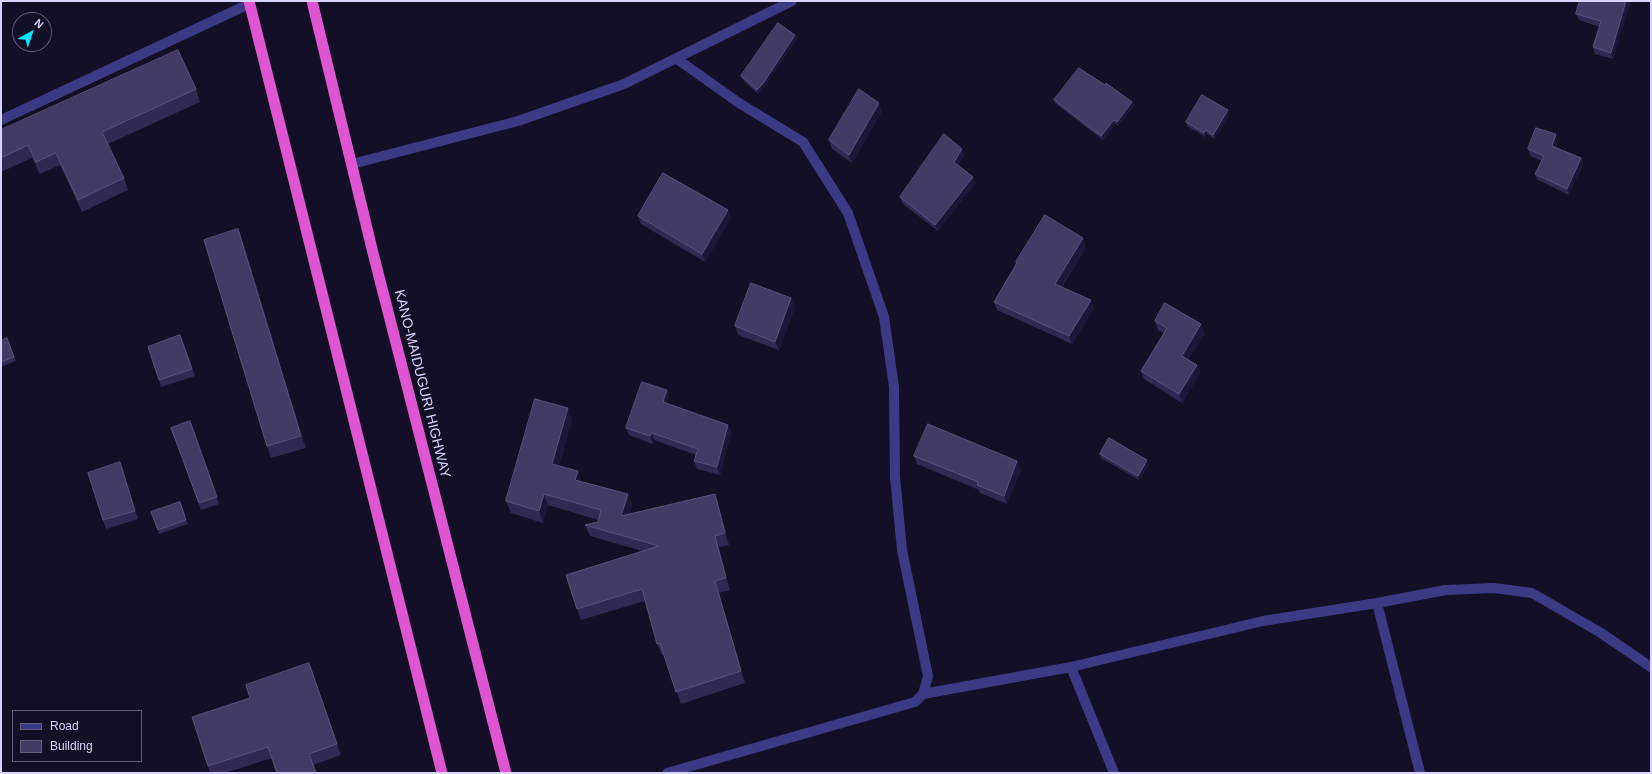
<!DOCTYPE html>
<style>
body{margin:0}
#map{position:relative;width:1652px;height:774px;overflow:hidden;background:#130f26;font-family:Helvetica,sans-serif}
canvas{display:block}
.frame{position:absolute;inset:0;border:2px solid #d9d4ff;pointer-events:none}
.legend{position:absolute;left:12px;top:710px;width:130px;height:52px;box-sizing:border-box;background:#130f26;border:1px solid #625e7d;margin:0;padding:5px 7px;list-style:none;font-size:12px;color:#d9d4ff}
.legend li{display:flex;align-items:center;gap:8px;height:20px}
.legend b{width:20px;border:1px solid #625e7d}
.north{position:absolute;left:12px;top:12px;width:40px;height:40px;box-sizing:border-box;background:#130f26;border:1px solid #625e7d;border-radius:50%;rotate:40deg;font-size:11px;font-weight:700;line-height:16px;text-align:center;color:#d9d4ff}
.north::after{content:'';display:block;margin:auto;width:14px;height:18px;background:#00e5ff;clip-path:polygon(50% 0,100% 100%,50% 72%,0 100%)}
</style>
<div id="map">
<canvas width="1652" height="774"></canvas>
<div class="frame"></div>
<ul class="legend">
<li><b style="height:5px;background:#3d3a85"></b>Road</li>
<li><b style="height:11px;background:#433a66"></b>Building</li>
</ul>
<div class="north">N</div>
</div>
<script>
const ctx = document.querySelector('canvas').getContext('2d');
ctx.lineJoin = 'round';
function stroke(path, color, width, dash) {
  ctx.strokeStyle = color;
  ctx.lineWidth = width;
  ctx.lineCap = dash ? 'butt' : 'round';
  ctx.setLineDash(dash || []);
  ctx.stroke(path);
}
function fill(path, color) {
  ctx.fillStyle = color;
  ctx.fill(path, 'evenodd');
}
function write(font, color, halo, rows, align = 'center') {
  ctx.font = font + ' Helvetica,sans-serif';
  ctx.lineWidth = 4;
  ctx.setLineDash([]);
  ctx.textBaseline = 'middle';
  ctx.strokeStyle = halo;
  ctx.fillStyle = color;
  for (const [text, x, y, turn = 0] of rows) {
    ctx.save();
    ctx.translate(x, y);
    ctx.rotate((+turn || 0) * Math.PI / 180);
    ctx.textAlign = isNaN(turn) ? turn : align;
    if (halo) ctx.strokeText(text, 0, 0);
    ctx.fillText(text, 0, 0);
    ctx.restore();
  }
}
const minor = new Path2D(`
 M1,120L249,4
 M352,164L518,121L624,84L792,1
 M1377,603L1420,773
 M1071,667L1114,773
 M923,694L1071,667L1263,621L1377,603L1446,590L1494,588L1532,593L1601,633L1651,667
 M667,773L915,702L923,694L928,676L902,550L895,477L894,387L884,317L848,213L803,142L739,103L677,59`);
const trunk = new Path2D(`
 M249,1L442,773
 M312,1L373,253L506,773`);
const wall = new Path2D(`
 M1631,1L1613,59L1595,54L1593,47L1600,27L1579,20L1576,14Z
 M795,35L796,40L765,86L758,94L743,80L741,76Z
 M196,89L200,102L108,144L124,178L128,190L82,212L60,165L40,174L32,158L1,172V130Z
 M1054,100L1134,106L1118,126L1116,124L1103,140L1056,104Z
 M882,111L852,163L832,149L829,140Z
 M1229,115L1215,139L1207,134L1205,137L1187,126L1186,122Z
 M1558,141L1556,147L1581,158L1583,164L1569,195L1538,180L1535,174L1542,161L1530,156L1528,149Z
 M964,155L958,165L973,177L975,183L938,231L903,204L900,197Z
 M728,210L731,218L705,262L641,224L638,216Z
 M238,229L243,242L306,448L271,458L267,446Z
 M1083,238L1086,247L1062,287L1094,308L1072,344L997,310L994,302L1016,264V262Z
 M791,298L795,307L779,350L738,335L735,326Z
 M1155,321L1205,333L1188,359L1197,365L1200,373L1182,403L1144,379L1141,371L1164,333L1158,330Z
 M180,335L195,376L161,387L159,380Z
 M7,338L16,361L1,367V341Z
 M667,390L669,398L667,403L728,425L731,432L720,475L697,469L694,461L696,455L654,440L653,444L629,435L626,428Z
 M572,420L559,466L578,471L581,481L632,505L629,514L715,494L719,506L729,545L719,547L730,590L719,593L745,683L681,704L664,655H662L657,644L645,601L581,620L577,609L642,551L590,536L585,525L598,522V520L548,505L543,523L511,513L506,501Z
 M190,421L219,504L201,510L171,428Z
 M1100,454L1147,460L1148,465L1139,480L1101,458Z
 M914,456L1017,461L1021,470L1007,504L980,493L979,490L917,464Z
 M123,471L138,519L106,529L103,520Z
 M180,502L188,524L159,534L151,512Z
 M309,663L341,755L313,765L272,758L225,773H210L208,766L250,698Z`);
const shadedWall = new Path2D(`
 M1626,1H1631L1613,59L1611,53Z
 M795,35L796,40L765,86L758,94L757,90Z
 M1132,102L1134,106L1118,126L1117,122Z
 M879,103L882,111L852,163L849,155Z
 M1228,110L1229,115L1215,139L1213,135Z
 M1114,120L1116,124L1103,140L1101,136Z
 M1206,130L1207,134L1205,137L1204,133Z
 M1556,134L1558,141L1554,152L1552,146Z
 M962,149L964,155L956,168L954,162Z
 M1581,158L1583,164L1569,195L1567,189Z
 M973,177L975,183L938,231L935,225Z
 M728,210L731,218L705,262L702,254Z
 M238,229L243,242L306,448L301,436Z
 M1083,238L1086,247L1058,292L1055,284Z
 M791,298L795,307L779,350L775,342Z
 M1091,300L1094,308L1072,344L1069,336Z
 M1201,324L1205,333L1185,364L1182,356Z
 M1197,365L1200,373L1182,403L1179,394Z
 M667,390L669,398L665,409L663,402Z
 M568,408L572,420L556,476L552,464Z
 M728,425L731,432L720,475L717,467Z
 M652,433L654,440L653,444L650,436Z
 M1147,460L1148,465L1139,480L1138,476Z
 M1017,461L1021,470L1007,504L1004,496Z
 M120,462L123,471L138,519L135,511Z
 M578,471L582,483L575,480Z
 M544,494L548,505L543,523L539,511Z
 M628,494L632,505L626,528L621,516Z
 M715,494L719,506L729,545L725,533Z
 M715,536L719,547L730,590L726,578Z
 M715,581L719,593L745,683L741,671Z`);
const building = new Path2D(`
 M1580,1H1626L1611,53L1593,47L1601,21L1576,14Z
 M778,23L795,35L764,82L757,90L741,76Z
 M178,50L196,89L102,132L124,178L78,200L56,153L36,162L28,145L1,158V130Z
 M1079,68L1105,85L1106,83L1132,102L1117,122L1114,120L1101,136L1054,100Z
 M859,89L879,103L849,155L829,140Z
 M1202,95L1228,110L1213,135L1206,130L1204,133L1186,122Z
 M1536,128L1556,134L1552,146L1581,158L1567,189L1535,174L1544,156L1528,149Z
 M944,134L962,149L954,162L973,177L935,225L900,197Z
 M663,173L728,210L702,254L638,216Z
 M1045,215L1083,238L1055,284L1091,300L1069,336L994,302L1017,263L1016,262Z
 M238,229L301,436L267,446L204,240Z
 M751,283L791,298L775,342L735,326Z
 M1165,303L1201,324L1182,356L1197,365L1179,394L1141,371L1167,328L1155,321Z
 M180,335L192,369L159,380L148,347Z
 M7,338L14,357L1,362V341Z
 M642,382L667,390L663,402L728,425L717,467L694,461L698,449L652,433L650,436L626,428Z
 M535,399L568,408L552,464L578,471L575,480L628,494L621,516L715,494L725,533L715,536L726,578L715,581L741,671L676,692L660,643L657,644L642,589L577,609L566,575L659,546L585,525L598,522L601,510L544,494L539,511L506,501Z
 M190,421L217,497L199,503L171,428Z
 M928,424L1017,461L1004,496L977,485L978,482L914,456Z
 M1109,438L1147,460L1138,476L1100,454Z
 M120,462L135,511L103,520L88,473Z
 M180,502L186,520L158,530L151,512Z
 M309,663L337,744L309,754L316,773H277L268,747L208,766L192,717L250,698L246,685Z`);
const streetNames = [
 ["KANO-MAIDUGURI HIGHWAY",422,384,76]
];
stroke(minor, '#3d3a85', 10);
stroke(trunk, '#e055d1', 11);
fill(wall, '#312854');
fill(shadedWall, '#1d163a');
fill(building, '#433a66');
stroke(building, '#5a527e', 1);
write('14px', '#d9d4ff', '#130f26', streetNames);
</script>
